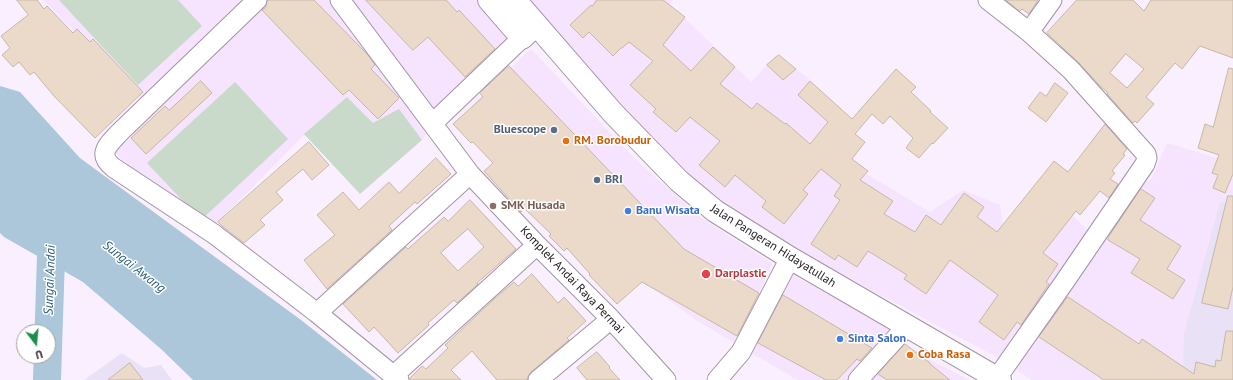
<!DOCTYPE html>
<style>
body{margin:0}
#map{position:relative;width:1233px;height:380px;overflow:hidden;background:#faeffe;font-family:"PT Sans",sans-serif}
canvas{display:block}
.north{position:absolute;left:16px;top:324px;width:40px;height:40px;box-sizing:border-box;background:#fff;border:1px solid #a4a2a5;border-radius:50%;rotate:164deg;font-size:11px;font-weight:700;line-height:16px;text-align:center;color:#1c171e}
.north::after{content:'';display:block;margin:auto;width:14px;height:18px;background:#1a8f49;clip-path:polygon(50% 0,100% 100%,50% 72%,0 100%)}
</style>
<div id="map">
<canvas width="1233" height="380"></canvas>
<div class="north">U</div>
</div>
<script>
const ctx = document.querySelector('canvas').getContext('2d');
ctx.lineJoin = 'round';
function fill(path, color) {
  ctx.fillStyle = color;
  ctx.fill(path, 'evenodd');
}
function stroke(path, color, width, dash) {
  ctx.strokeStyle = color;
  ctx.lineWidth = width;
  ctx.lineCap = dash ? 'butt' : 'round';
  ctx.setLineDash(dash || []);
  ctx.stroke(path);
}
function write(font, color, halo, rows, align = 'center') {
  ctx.font = font + ' "PT Sans",sans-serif';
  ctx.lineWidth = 3;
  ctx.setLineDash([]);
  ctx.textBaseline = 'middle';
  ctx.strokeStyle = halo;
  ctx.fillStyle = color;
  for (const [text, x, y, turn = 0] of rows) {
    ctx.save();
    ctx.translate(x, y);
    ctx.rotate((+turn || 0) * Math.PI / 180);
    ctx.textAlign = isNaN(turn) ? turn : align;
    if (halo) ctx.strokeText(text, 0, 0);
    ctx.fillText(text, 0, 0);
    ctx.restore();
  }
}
const built = new Path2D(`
 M43,0H480L514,37L457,93L422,140L399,110L373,123L347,97L304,135L205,235L100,139L112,131L143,100Z
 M524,0H673L670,4L751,82L776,55L808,78L838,112L810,142L834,161L870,176L930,212L963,190L1000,205L1003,226L1037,182L1090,232L1138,189L1152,178L1167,143L1233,163V380H1032L1000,359L834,270L755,229L687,181Z
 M531,49L631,155L673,193L706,221L772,263L746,323L733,342L696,320L643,281L471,106Z
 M791,274L890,329L892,336L856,380H798L746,350Z
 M900,344L969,380H869Z`);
const education = new Path2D(`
 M1220,203H1233V380H1183L1184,334Z
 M122,353L144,368L161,365L172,380H84Z`);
const green = new Path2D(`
 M59,0H178L202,26L138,85Z
 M235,82L288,139L201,220L147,163Z
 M347,97L373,123L399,109L422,140L360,194L304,134Z`);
const water = new Path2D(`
 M0,86L20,92L80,158L301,320L377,380H193L161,349L83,282L4,237L0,233Z`);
const river = new Path2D(`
 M47,380L52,225`);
const building = new Path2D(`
 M17,0H37L44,9L47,6L73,33L77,29L90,42L93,39L143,92L95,138L54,96L34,72L30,75L19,62L13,67L2,55L10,48L1,36L28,15Z
 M268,0H314L368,55L375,65L371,69L399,98L378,119L349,90L343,95L262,10L265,8Z
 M366,0H446L457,12L459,10L495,49L465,77L428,37L413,50Z
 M597,0H663L685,17L663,45L691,71L713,47L735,67L720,84L752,109L757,103L785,124L786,123L810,144L828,122L798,95L810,81L852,119L896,69L916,87L911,92L931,111L930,112L948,128L933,144L932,143L919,158L906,148L913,138L890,116L883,124L872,114L855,134L865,142L852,159L868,171L860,180L893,201L884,214L915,232L926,215L941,225L964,193L984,207L977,217L997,232L1054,161L1068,172L1105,124L1127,149L1123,154L1125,155L1112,171L1115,173L1110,179L1118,184L1109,198L1100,191L1080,215L1076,211L1043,253L1058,264L1046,282L1049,284L1021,325L1017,322L1004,340L979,322L998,295L950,260L926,294L904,279L907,275L868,251L857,267L838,255L835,260L811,244L840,200L834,196L841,185L821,169L803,190L808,194L784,224L762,207L766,201L735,175L725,187L699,165L720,141L690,117L676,132L653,112L656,109L630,85L653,61L629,42L622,48H621L613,56L589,32L583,38L570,25L591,5L592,6Z
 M1006,0H1038L1029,14L1022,9L1020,11Z
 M1077,0H1133L1144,11L1151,0H1233V58L1200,46L1182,69L1175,63L1146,97L1154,104L1137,123L1135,121L1133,123L1107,94L1108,93L1100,86L1079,63L1047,33ZM1126,54L1144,69L1127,88L1110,73Z
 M779,55L796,69L783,80L767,65Z
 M509,66L684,249L759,293L737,336L642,282L617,304L589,275L590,274L567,248L564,251L549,236L551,234L524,208L521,212L484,171L493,163L473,142L471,143L453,124L483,97L480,93Z
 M1229,68L1233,69V174L1225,193L1213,188L1218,175L1212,173L1219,155L1198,148L1205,124L1213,127Z
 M201,81L212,93L146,154L131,138L165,106L169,110Z
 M1055,83L1068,93L1046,122L1028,108L1040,92L1046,96Z
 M309,142L329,165L312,180L303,169L276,192L283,200L260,220L265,225L244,243L222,226L218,222Z
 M436,158L451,174L417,204L415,202L389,226L392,230L327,289L304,260L335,235L317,215L343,192L359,210L389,182L399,193Z
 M1141,189L1155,198L1140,220L1181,246L1167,269L1185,280L1173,299L1131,273L1140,259L1108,240V238Z
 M1228,196H1233V287L1228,309L1202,303Z
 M470,200L516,249L477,283L478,284L457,303L454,300L428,323L429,325L398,353L374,327L369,332L343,304L406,247L408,249L444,217L448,221ZM468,229L484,247L458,271L441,253Z
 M532,274L558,303L564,297L586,321L567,338L569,340L531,372L528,376L527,380H497L472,351L451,370L461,380H410V378L422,366L426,369L448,348L445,345L493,300L514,282L518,286Z
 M783,295L872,348L860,361L857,359L837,380H826L758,343Z
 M1068,297L1139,344L1142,339L1194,374L1196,362L1215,367L1216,360L1221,361L1226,331H1233V380H1104L1039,337Z
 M905,344L930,363V364L950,380H887L878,374Z
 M597,352L610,367L609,368L620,380H587L577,368Z
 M130,363L143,380H108Z`);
const street = new Path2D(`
 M257,0L120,132C108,145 96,154 114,168L214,234L317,313L399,380
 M340,0L470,174L537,245L611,319L666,380
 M988,0L1029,32L1071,70L1146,154L1147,158L1145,164L1063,284L997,378
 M1029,32L1052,0
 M433,123L522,38
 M317,313L470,174
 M393,376L537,245
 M538,380L611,319
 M717,380L741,352L790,258
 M858,380L907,326`);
const secondary = new Path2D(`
 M489,0L522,38L536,25`);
const primary = new Path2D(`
 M515,0L613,113L679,181L715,211L790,258L1000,380`);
const markers = [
 [554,130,4,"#5c6f8a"],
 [566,141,4,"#e8710a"],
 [597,180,4,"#5c6f8a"],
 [493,206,4,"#8d6e63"],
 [628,211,4,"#3f7fe0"],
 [706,274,5,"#e0444e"],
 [840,339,4,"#3f7fe0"],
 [910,355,4,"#e8710a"]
];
const serviceNames = [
 ["Bluescope",546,130],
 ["BRI",605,180,"left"]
];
const foodNames = [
 ["RM. Borobudur",574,141],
 ["Coba Rasa",918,355]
];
const educationNames = [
 ["SMK Husada",501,206]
];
const shopNames = [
 ["Banu Wisata",636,211],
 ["Sinta Salon",848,339]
];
const streetNames = [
 ["Jalan Pangeran Hidayatullah",773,246,32],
 ["Komplek Andai Raya Permai",572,280,46]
];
const healthNames = [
 ["Darplastic",715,274]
];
const waterNames = [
 ["Sungai Awang",134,267,38],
 ["Sungai Andai",50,280,-88]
];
fill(built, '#f6e3fd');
fill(education, '#e9e1f6');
fill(green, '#c9d9ca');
fill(water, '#abc7d9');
stroke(river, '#abc7d9', 28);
fill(building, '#ebdac9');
stroke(building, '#c7b7a6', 1);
stroke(street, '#a294a6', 21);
stroke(secondary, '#a294a6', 24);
stroke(primary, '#a294a6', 24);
stroke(street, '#fff', 19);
stroke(secondary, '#fff', 22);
stroke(primary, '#fff', 22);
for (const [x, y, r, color] of markers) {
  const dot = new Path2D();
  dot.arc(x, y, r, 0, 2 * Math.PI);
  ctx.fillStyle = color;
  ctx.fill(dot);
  stroke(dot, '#fff', 1.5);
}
write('bold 12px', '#4e5e75', '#fff', serviceNames, 'right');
write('bold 12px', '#c56008', '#fff', foodNames, 'left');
write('bold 12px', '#785e54', '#fff', educationNames, 'left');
write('bold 12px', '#366cbe', '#fff', shopNames, 'left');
write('12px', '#1c171e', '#fff', streetNames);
write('bold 12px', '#be3a42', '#fff', healthNames, 'left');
write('italic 13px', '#2a5c78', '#fff', waterNames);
</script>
